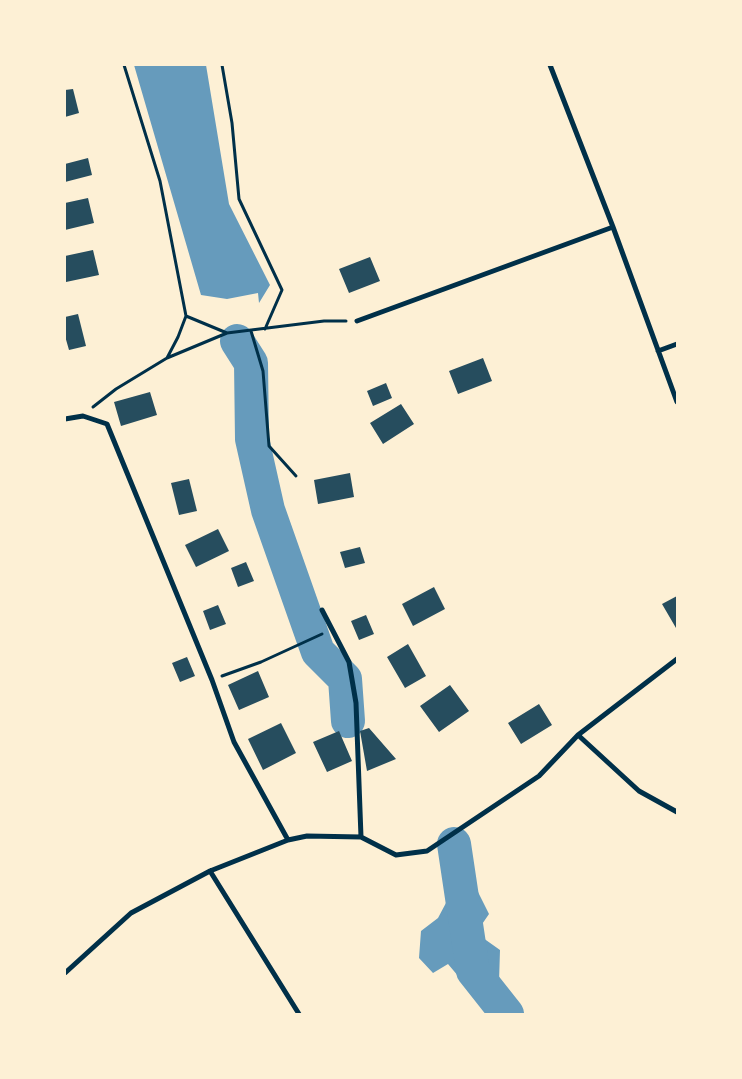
<!DOCTYPE html>
<style>
body{margin:0}
#map{position:relative;width:742px;height:1079px;overflow:hidden;background:#fdf0d5;font-family:Inter,sans-serif}
canvas{display:block}
.frame{position:absolute;inset:0;border:66px solid #fdf0d5;pointer-events:none}
</style>
<div id="map">
<canvas width="742" height="1079"></canvas>
<div class="frame"></div>
</div>
<script>
const ctx = document.querySelector('canvas').getContext('2d');
ctx.lineJoin = 'round';
function fill(path, color) {
  ctx.fillStyle = color;
  ctx.fill(path, 'evenodd');
}
function stroke(path, color, width, dash) {
  ctx.strokeStyle = color;
  ctx.lineWidth = width;
  ctx.lineCap = dash ? 'butt' : 'round';
  ctx.setLineDash(dash || []);
  ctx.stroke(path);
}
const water = new Path2D(`
 M134,65H206L229,204L270,285L259,303L258,293L227,299L201,295Z
 M456,884L477,890L489,914L476,933L500,950L499,982L464,983L448,964L433,973L419,958L421,931L438,918Z`);
const river = new Path2D(`
 M237,341L251,363L252,439L268,510L318,652L345,679L348,721
 M454,844L473,971L507,1014`);
const building = new Path2D(`
 M73,89L79,113L65,117V90Z
 M88,158L92,175L65,182V164Z
 M88,198L94,223L65,230V203Z
 M93,250L99,275L66,282L65,256Z
 M370,257L380,281L349,293L339,269Z
 M78,314L86,346L69,350L65,336V317Z
 M483,358L492,381L458,394L449,371Z
 M386,383L392,398L373,406L367,391Z
 M150,392L157,415L121,426L114,402Z
 M401,404L414,424L383,444L370,423Z
 M350,473L354,497L318,504L314,480Z
 M189,479L197,511L179,515L171,483Z
 M218,529L229,551L196,567L185,545Z
 M360,547L365,563L345,568L340,552Z
 M246,562L254,581L238,587L231,568Z
 M434,587L445,609L413,626L402,604Z
 M677,596V627L676,628L662,604Z
 M218,605L226,624L210,630L203,611Z
 M366,615L374,634L359,640L351,621Z
 M408,644L426,676L405,688L387,657Z
 M187,657L195,676L180,682L172,663Z
 M258,671L269,697L239,710L228,685Z
 M450,685L469,711L439,732L420,706Z
 M539,704L552,725L521,744L508,723Z
 M281,723L296,753L263,770L248,739Z
 M369,728L396,759L367,771L360,731Z
 M339,731L352,761L327,772L313,742Z`);
const path = new Path2D(`
 M124,65L160,181L186,316L178,337L167,358
 M222,65L232,123L239,199L282,290L265,329
 M186,316L227,333
 M251,331L263,371L269,446L296,476
 M93,407L116,389L167,358L227,333L324,321H346
 M222,676L261,662L322,634`);
const minor = new Path2D(`
 M550,65L613,227L677,402
 M357,321L613,227
 M658,351L677,344
 M65,419L83,416L107,424L212,680L234,742L288,840
 M322,610L349,662L356,703L361,837
 M578,735L639,791L677,812
 M210,871L299,1014
 M65,973L131,913L210,871L288,840L307,836L361,837L396,855L427,851L539,776L578,735L677,659`);
fill(water, '#669bbc');
stroke(river, '#669bbc', 34);
fill(building, '#264d5e');
stroke(path, '#003049', 3);
stroke(minor, '#003049', 5);
</script>
